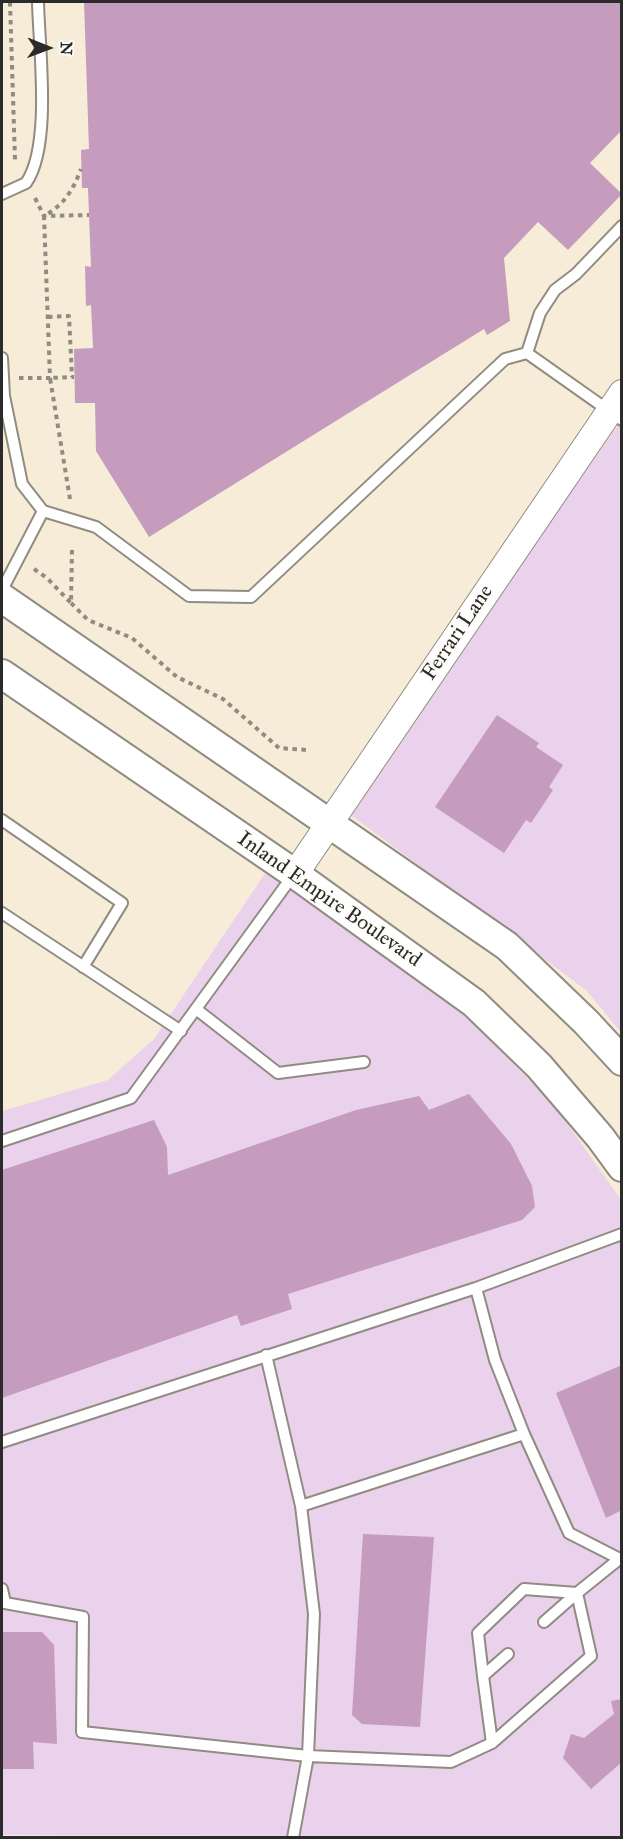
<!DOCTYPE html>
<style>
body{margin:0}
#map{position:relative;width:623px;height:1839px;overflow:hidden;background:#f6ecd8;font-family:"IM FELL Great Primer",serif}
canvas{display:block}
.frame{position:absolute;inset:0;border:3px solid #2b2b2b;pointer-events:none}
.north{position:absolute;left:18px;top:18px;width:60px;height:60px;-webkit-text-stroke:4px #fdfcf7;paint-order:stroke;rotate:91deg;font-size:16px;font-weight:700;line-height:24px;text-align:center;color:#2b2b2b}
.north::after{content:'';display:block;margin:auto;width:21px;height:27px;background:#2b2b2b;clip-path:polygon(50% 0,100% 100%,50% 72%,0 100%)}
</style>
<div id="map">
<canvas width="623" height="1839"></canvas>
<div class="frame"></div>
<div class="north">N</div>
</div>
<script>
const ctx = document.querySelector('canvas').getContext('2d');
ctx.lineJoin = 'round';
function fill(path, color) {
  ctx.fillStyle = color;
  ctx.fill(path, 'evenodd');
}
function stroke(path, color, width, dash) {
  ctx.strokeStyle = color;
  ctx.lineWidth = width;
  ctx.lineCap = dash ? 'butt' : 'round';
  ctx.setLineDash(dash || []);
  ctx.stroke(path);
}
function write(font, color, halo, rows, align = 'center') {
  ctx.font = font + ' "IM FELL Great Primer",serif';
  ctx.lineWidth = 4.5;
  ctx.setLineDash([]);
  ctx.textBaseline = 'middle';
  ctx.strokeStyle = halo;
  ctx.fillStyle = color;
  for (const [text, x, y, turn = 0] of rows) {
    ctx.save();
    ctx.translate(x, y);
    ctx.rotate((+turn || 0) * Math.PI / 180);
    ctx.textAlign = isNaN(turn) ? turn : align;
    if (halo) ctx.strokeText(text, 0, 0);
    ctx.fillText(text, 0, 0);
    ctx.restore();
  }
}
const built = new Path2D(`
 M621,421V1032L586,990L347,812Z
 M266,872L436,986L554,1105L621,1200V1837L2,1835V1111L108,1080L154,1039Z`);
const building = new Path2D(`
 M84,2H622V130L590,163L622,194L568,250L538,222L504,258L510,321L487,335L484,329L149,537L96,451L95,403H75L74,349L93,348L91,305L86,306L85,266L91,267L88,188H82L81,150L89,149Z
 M497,715L539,743L536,747L563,765L549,787L553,790L531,823L526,820L504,853L435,807Z
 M469,1094L511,1144L532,1186L535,1207L522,1220L288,1294L292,1309L241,1326L237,1315L2,1398V1170L154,1120L167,1147L168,1175L356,1110L419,1096L429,1110Z
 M622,1365V1510L606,1518L556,1393Z
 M363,1534L434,1537L420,1727L362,1724L352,1715Z
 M2,1632H42L54,1645L57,1744L33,1742L34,1769H3Z
 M622,1699V1762L591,1789L563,1758L571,1734L584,1738L614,1714L611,1701Z`);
const path = new Path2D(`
 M10,2L15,160
 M35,198L44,216L89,215
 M48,317L69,316L72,377
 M19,378H50L44,216C64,205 73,190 81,169
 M70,499L50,378L74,377
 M34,569L47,578L71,603L72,549
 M71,603L88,620L132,638L177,677L223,699L279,748L307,750`);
const service = new Path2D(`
 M2,194L26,183C52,146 39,48 38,2
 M527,353L540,313L555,290L576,274L622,226
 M2,358L4,396L22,484L43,511L96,527L189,596L251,597L505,359L527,353L622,420
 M2,590L43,511
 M2,820L122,903L83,967
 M2,913L181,1031
 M196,1009L278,1073L364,1062
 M2,1141L131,1098L294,874
 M476,1288L495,1360L524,1434
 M266,1355L301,1506
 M2,1442L476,1288L622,1234
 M618,1560L577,1593L591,1656L492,1743L451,1762L308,1756L314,1614L301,1506L524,1434L569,1533L622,1560
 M2,1589L5,1603L83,1617L82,1732L308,1756L293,1838
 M544,1622L577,1593
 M483,1676L478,1633L524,1589L577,1593
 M492,1743L483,1676L508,1654`);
const tertiary = new Path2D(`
 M295,874L622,393`);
const secondary = new Path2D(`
 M2,598L507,946L586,1022L622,1061
 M2,674L295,874L474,1003L539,1066L600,1137L622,1167`);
const streetNames = [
 ["Ferrari Lane",458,633,-56],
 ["Inland Empire Boulevard",329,900,35]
];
fill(built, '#ead1ec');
fill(building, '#c59cbe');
stroke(service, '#908c82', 14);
stroke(tertiary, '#908c82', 28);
stroke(secondary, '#908c82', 32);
stroke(path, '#908c82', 4, [4.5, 4.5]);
stroke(service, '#fff', 10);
stroke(tertiary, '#fff', 26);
stroke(secondary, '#fff', 28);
write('21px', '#2b2b2b', '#fdfcf7', streetNames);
</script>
